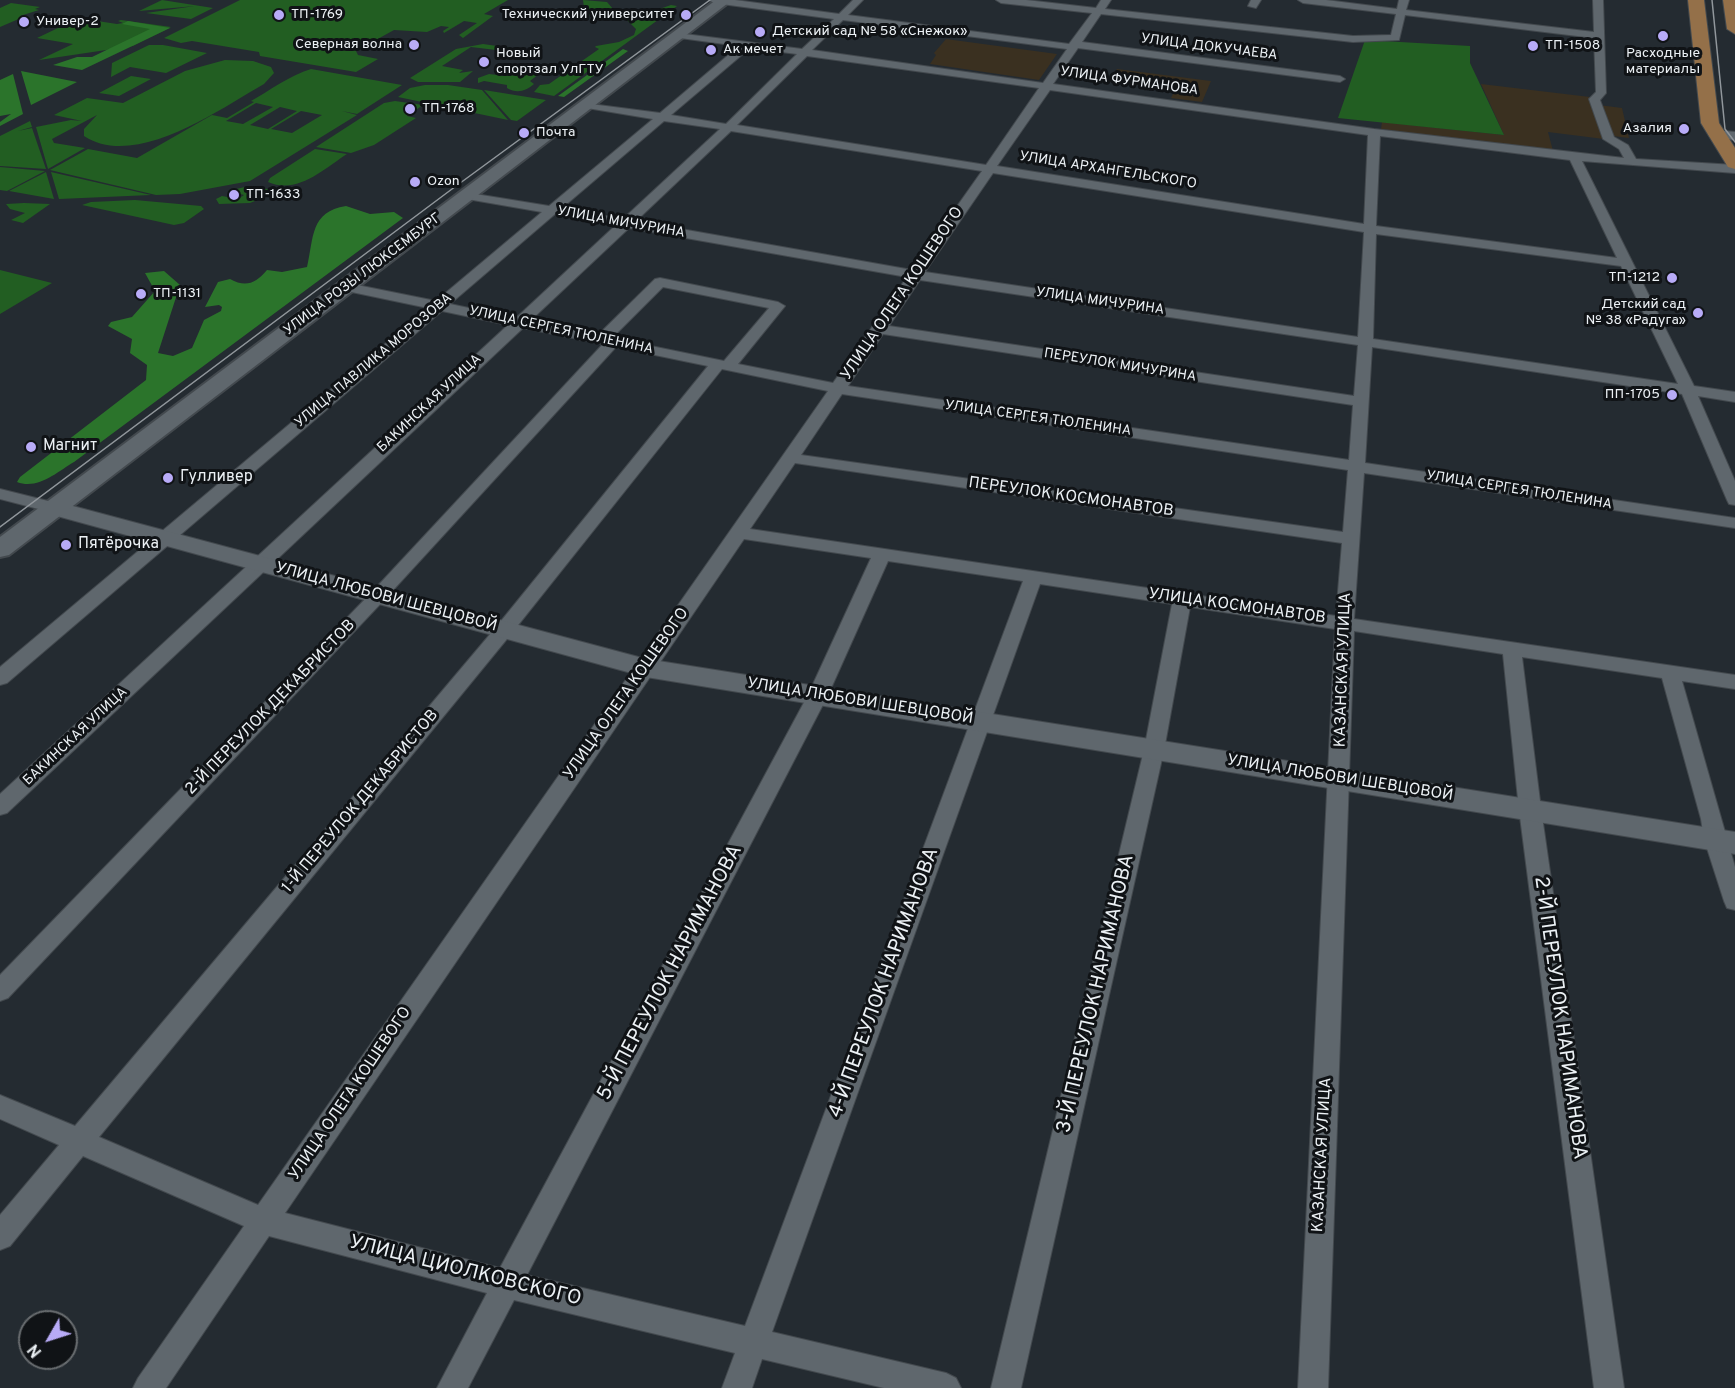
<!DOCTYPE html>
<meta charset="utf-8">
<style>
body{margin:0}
#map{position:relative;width:1735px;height:1388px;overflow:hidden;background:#242b31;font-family:Overpass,sans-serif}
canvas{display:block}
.north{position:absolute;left:18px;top:1310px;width:60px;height:60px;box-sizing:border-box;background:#101316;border:2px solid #686c6f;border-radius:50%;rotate:231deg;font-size:16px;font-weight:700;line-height:24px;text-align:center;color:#ecf1f5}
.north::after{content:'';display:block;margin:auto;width:21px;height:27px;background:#b8abf7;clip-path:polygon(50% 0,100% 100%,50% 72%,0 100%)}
</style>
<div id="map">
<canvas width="1735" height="1388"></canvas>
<div class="north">N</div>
</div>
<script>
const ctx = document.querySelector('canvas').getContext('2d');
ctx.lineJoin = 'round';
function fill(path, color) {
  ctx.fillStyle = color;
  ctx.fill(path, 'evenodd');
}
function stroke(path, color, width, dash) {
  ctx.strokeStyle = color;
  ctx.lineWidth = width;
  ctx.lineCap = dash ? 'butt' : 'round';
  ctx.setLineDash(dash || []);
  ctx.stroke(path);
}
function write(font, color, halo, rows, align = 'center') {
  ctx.font = font + ' Overpass,sans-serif';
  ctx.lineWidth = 6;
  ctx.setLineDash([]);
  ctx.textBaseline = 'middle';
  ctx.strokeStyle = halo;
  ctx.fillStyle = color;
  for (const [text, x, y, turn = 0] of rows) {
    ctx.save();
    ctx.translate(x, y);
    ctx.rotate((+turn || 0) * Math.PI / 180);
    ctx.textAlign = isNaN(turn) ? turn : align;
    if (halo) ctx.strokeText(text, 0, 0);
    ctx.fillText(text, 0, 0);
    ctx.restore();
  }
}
const industrial = new Path2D(`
 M946,39L1057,54L1039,80L930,64L936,55L934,53Z
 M1117,69L1211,81L1202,102L1171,98L1175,90L1109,81Z
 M1481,84L1590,97L1591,104L1622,108L1629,138L1605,135L1604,139L1548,132L1553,151L1381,129L1382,122L1504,135Z`);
const green = new Path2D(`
 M162,0L213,8L191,19L146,13L195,6L139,11Z
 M240,0H508L484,14L493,16L463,38L459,35L477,23L464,21L444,33L443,31L449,27L441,26L427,32L394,30L356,51L358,55L378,59L356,72L260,56L259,52L192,41L181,43L164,38Z
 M583,0L607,2L620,17L585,15Z
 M11,3L40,7L35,9L39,10L20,16L21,18L0,27V8Z
 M671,5L677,6L554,96L534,92L540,85L549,84L599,49L595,47L596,46L619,42L634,35L636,29L627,20Z
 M71,17L117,24L123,23L118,21L121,20L171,27L133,46L39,60L73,44L37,38L58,28L67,27L61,23Z
 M1365,40L1470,46V63L1504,135L1338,118Z
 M483,44L518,49L521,53L471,47L442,66L463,70L459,73L473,71L460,82H418L410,78L456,49Z
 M149,45H163L207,53L166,73L130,67L111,77L112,63Z
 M225,60L253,61L271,67L274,73L264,84C220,109 135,170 84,136V129L97,115L52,139L54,143L85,148L48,169L36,127L71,120L82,121L54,115L87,98L123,103L185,71Z
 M523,65L532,66L539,74L530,81L534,84C526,91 517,94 507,88V85L484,81L478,83V78L489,74L506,76Z
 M311,69L402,85L357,114L342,111L357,115L250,181L180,194L156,195L50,170L88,149L137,158L212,115L227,118L254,102L251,101C269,91 290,75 311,69ZM256,103L273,107L243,124L226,121ZM280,107L297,111L268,129L250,125ZM301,111L322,115L292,133L271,129Z
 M131,76L151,79L119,96L99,93Z
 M425,85H448L482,90L508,120L398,97L410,88Z
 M484,90L546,100L517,121L511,120Z
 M395,101L423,105L407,116L416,118L374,145L351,153L316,147L384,103Z
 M30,121L32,127L18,131L32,128L46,169L0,166V136Z
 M315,149L347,154C324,169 297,195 268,182L270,178Z
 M0,167L45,171L7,191L0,190Z
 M46,172L54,199L9,191Z
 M51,172L151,195L59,199Z
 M249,186L280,191L250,203L219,204L216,199L222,196L238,199L244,195L228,191Z
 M135,200L201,206L204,209L184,223L174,225L82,205L91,202Z
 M24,203L50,204L23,223L11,220L25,213L10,209L6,204Z
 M0,270L52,283L0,314Z`);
const forest = new Path2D(`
 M128,21L170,28L82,70L53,65L77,57H92L150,29L122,24Z
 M623,49L628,51L564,97L558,96Z
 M21,71L77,82L31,105Z
 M13,74L23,114L0,126V122L11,114L0,116V80Z
 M346,206L370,214L394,212L403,218L74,462C57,472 38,490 17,482L20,477L146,380L147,365L130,353L132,339L108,326L111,322L132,317L155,291L145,273L164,271L180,285L158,353L173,356L192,348L204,320L221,311L222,307L219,305L205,307L218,282L230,279C246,288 256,283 267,270L282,272L307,267C314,237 310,212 346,206Z`);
const minor = new Path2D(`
 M709,0H735L839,14L853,0H863L848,15L1069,44L1092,13L1001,3L996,0H1026L1096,8L1101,0H1111L1105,9L1353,36L1391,35L1396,14L1303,3L1298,0H1326L1397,9L1399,0H1409L1406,10L1594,32L1593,0H1603L1606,93L1600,100L1614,137L1628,145L1636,159L1735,165V173L1582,161L1694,386L1735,392V402L1698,396L1735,481V505L1729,504L1727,500L1682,394L1372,347L1365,463L1735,518V528L1364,473L1354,619L1735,675V689L1682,681L1735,867V910L1727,908L1724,901L1704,839L1701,819L1662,678L1522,657L1541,809L1624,1388H1594L1519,809L1503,654L1354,631L1328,1388H1298L1335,629L1190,607L1164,750L1021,1388H991L1144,750L1172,604L1040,584L772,1332L946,1373L956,1378L961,1388H884L762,1359L752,1388H722L735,1353L514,1300L468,1388H437L487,1293L269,1236L166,1388H133L138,1378L244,1226L83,1156L10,1246L0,1250V1215L59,1145L0,1119V1095L75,1126L497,626L708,366L616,347L384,600L8,998L0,1001V975L372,592L603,344L523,328L7,813L0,815V794L508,325L442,311L7,683L0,685V667L428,308L342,290L340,287L342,284L347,283L436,301L542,212L467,199L463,198V192L549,206L653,119L587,108L582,105L583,103L660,113L739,46L680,38L677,37V33L802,49L834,19L714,3ZM1101,14L1353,42L1399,40L1405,15L1594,38L1596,92L1589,99L1603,139L1619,149L1624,158L1374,129L1053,84L1078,48L1340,82L1345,79L1340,76L1082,42ZM843,20L1067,49L1043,83L812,50ZM750,48L797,54L726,124L671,115ZM807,56L1039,88L986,165L737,125ZM1050,90L1368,135L1364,224L997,166ZM664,121L720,129L623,219L562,208ZM731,131L982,171L912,270L636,221ZM1380,136L1570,160L1617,258L1376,226ZM993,173L1364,232L1358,337L925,272ZM555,214L616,225L516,318L450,304ZM629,228L907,277L833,383L738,364L785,306L778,302L660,278L655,279L598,335L530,321ZM1376,234L1621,266L1678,384L1373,339ZM920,280L1358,345L1354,396L889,326ZM663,287L769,308L724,361L612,338ZM883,334L1353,405L1349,460L848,386ZM722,369L828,391L258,1205L99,1137L511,634ZM842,394L1348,470L1343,532L801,455ZM795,463L1342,543L1336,616L750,529ZM744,539L871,558L808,695L500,1268L285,1213ZM888,561L1023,581L745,1326L527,1275L828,695Z
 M1251,0H1261L1256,8L1248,6Z
 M0,489L60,504L62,508L60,512L54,513L0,499Z`);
const tertiary = new Path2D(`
 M1715,130L1735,132V140L1710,137L1708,134L1710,131Z
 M54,501L646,659L1735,832V854L646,677L46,513L43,508L46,503Z`);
const secondary = new Path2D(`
 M716,0H732L9,555L0,557V537Z`);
const primary = new Path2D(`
 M1688,0H1704L1719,123L1735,148V169L1728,167L1701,123Z
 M1723,0H1735V34L1727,29Z`);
const tram = new Path2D(`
 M1712,0L1725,129L1735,142
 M0,527L452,189L710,0`);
const markers = [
 [279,15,6,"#b8abf7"],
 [686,15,6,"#b8abf7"],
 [24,22,6,"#b8abf7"],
 [760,32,6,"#b8abf7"],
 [1663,36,6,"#b8abf7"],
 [414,45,6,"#b8abf7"],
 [1533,46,6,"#b8abf7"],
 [711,50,6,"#b8abf7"],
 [484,62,6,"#b8abf7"],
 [410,109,6,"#b8abf7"],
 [1684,129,6,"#b8abf7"],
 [524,133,6,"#b8abf7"],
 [415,182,6,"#b8abf7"],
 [234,195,6,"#b8abf7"],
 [1672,278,6,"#b8abf7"],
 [141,294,6,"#b8abf7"],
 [1698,313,6,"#b8abf7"],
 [1672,395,6,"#b8abf7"],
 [31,447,6,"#b8abf7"],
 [168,478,6,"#b8abf7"],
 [66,545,6,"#b8abf7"]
];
const farPoinames = [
 ["ТП-1769",291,15],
 ["Технический университет",674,15,"right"],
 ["Универ-2",36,22],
 ["Детский сад № 58 «Снежок»",772,32],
 ["Северная волна",402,45,"right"],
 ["ТП-1508",1545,46],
 ["Ак мечет",723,50],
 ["Новый",496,54],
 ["спортзал УлГТУ",496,70],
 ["Расходные",1663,54,"center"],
 ["материалы",1663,70,"center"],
 ["ТП-1768",422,109],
 ["Азалия",1672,129,"right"],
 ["Почта",536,133],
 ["Ozon",427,182],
 ["ТП-1633",246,195],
 ["ТП-1212",1660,278,"right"],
 ["ТП-1131",153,294],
 ["Детский сад",1686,305,"right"],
 ["№ 38 «Радуга»",1686,321,"right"],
 ["ПП-1705",1660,395,"right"]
];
const farStreetnames = [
 ["УЛИЦА ДОКУЧАЕВА",1209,48,7],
 ["УЛИЦА ФУРМАНОВА",1129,82,8],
 ["УЛИЦА АРХАНГЕЛЬСКОГО",1108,171,9],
 ["УЛИЦА МИЧУРИНА",621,223,10],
 ["УЛИЦА РОЗЫ ЛЮКСЕМБУРГ",363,275,-37],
 ["УЛИЦА МИЧУРИНА",1100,302,8],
 ["УЛИЦА СЕРГЕЯ ТЮЛЕНИНА",561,331,12],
 ["УЛИЦА ПАВЛИКА МОРОЗОВА",374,361,-40],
 ["ПЕРЕУЛОК МИЧУРИНА",1120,366,9],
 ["БАКИНСКАЯ УЛИЦА",430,404,-43],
 ["УЛИЦА СЕРГЕЯ ТЮЛЕНИНА",1038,419,8],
 ["УЛИЦА СЕРГЕЯ ТЮЛЕНИНА",1519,491,9],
 ["БАКИНСКАЯ УЛИЦА",76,737,-43]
];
const streetNames = [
 ["УЛИЦА ОЛЕГА КОШЕВОГО",903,294,-56],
 ["ПЕРЕУЛОК КОСМОНАВТОВ",1071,498,8],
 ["УЛИЦА ЛЮБОВИ ШЕВЦОВОЙ",386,598,15],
 ["УЛИЦА КОСМОНАВТОВ",1237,607,8],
 ["КАЗАНСКАЯ УЛИЦА",1344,670,-88],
 ["УЛИЦА ОЛЕГА КОШЕВОГО",627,694,-55],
 ["УЛИЦА ЛЮБОВИ ШЕВЦОВОЙ",860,702,9],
 ["2-Й ПЕРЕУЛОК ДЕКАБРИСТОВ",271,708,-46],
 ["УЛИЦА ЛЮБОВИ ШЕВЦОВОЙ",1340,779,9],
 ["1-Й ПЕРЕУЛОК ДЕКАБРИСТОВ",361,802,-50],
 ["УЛИЦА ОЛЕГА КОШЕВОГО",351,1094,-56],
 ["КАЗАНСКАЯ УЛИЦА",1323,1155,-87]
];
const poiNames = [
 ["Магнит",43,447],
 ["Гулливер",180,478],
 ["Пятёрочка",78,545]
];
const nearStreetnames = [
 ["5-Й ПЕРЕУЛОК НАРИМАНОВА",671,973,-62],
 ["4-Й ПЕРЕУЛОК НАРИМАНОВА",885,983,-70],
 ["3-Й ПЕРЕУЛОК НАРИМАНОВА",1097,994,-77],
 ["2-Й ПЕРЕУЛОК НАРИМАНОВА",1559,1018,82],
 ["УЛИЦА ЦИОЛКОВСКОГО",465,1272,14]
];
fill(industrial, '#3a3020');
fill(green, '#225e22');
fill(forest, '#2b742b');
stroke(minor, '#43494e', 2);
stroke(tertiary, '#43494e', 2);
stroke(secondary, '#43494e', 4);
stroke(primary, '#43494e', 2);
fill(minor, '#5f676d');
fill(tertiary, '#5f676d');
fill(secondary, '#5f676d');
fill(primary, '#947049');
stroke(tram, '#91979c', 1.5);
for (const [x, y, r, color] of markers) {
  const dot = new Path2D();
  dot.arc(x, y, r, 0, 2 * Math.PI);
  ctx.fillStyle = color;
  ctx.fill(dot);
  stroke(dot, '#101316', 2);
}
write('14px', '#ecf1f5', '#101316', farPoinames, 'left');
write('14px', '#ecf1f5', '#101316', farStreetnames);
write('16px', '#ecf1f5', '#101316', streetNames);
write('16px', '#ecf1f5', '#101316', poiNames, 'left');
write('20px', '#ecf1f5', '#101316', nearStreetnames);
</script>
